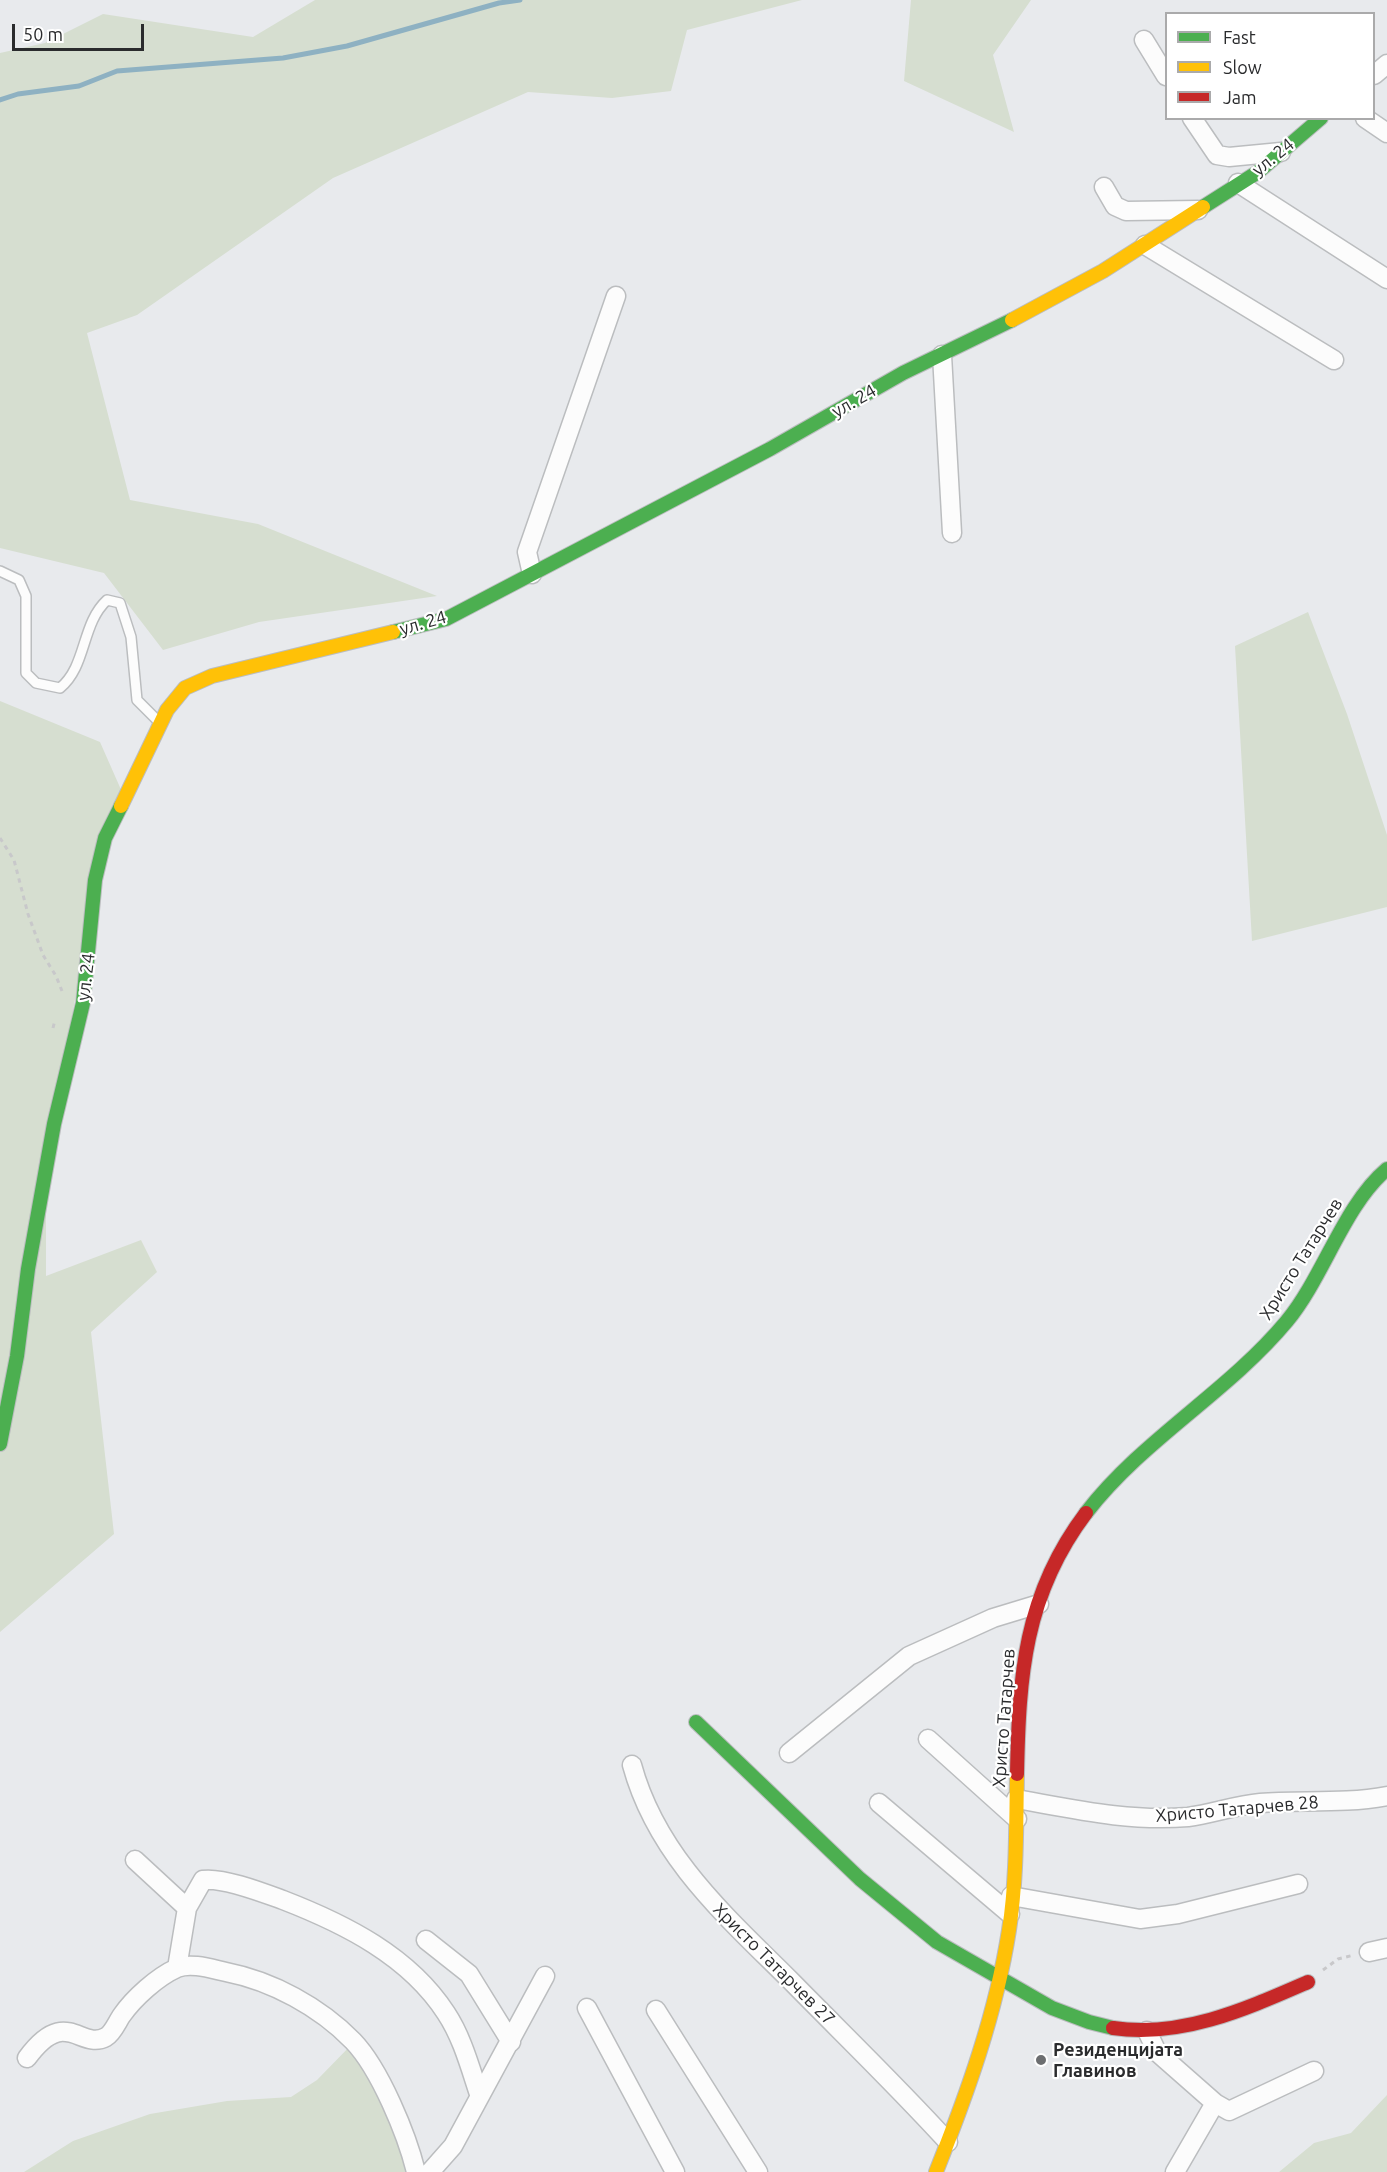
<!DOCTYPE html>
<meta charset="utf-8">
<style>
body{margin:0}
#map{position:relative;width:1387px;height:2172px;overflow:hidden;background:#e8eaed;font-family:Ubuntu,sans-serif}
canvas{display:block}
.legend{position:absolute;left:1165px;top:12px;width:210px;height:108px;box-sizing:border-box;background:#fff;border:2px solid #aaaaab;margin:0;padding:8px 10px;list-style:none;font-size:18px;color:#2a2b2d}
.legend li{display:flex;align-items:center;gap:12px;height:30px}
.legend b{width:30px;border:2px solid #aaaaab}
.scale{position:absolute;left:12px;top:24px;width:132px;height:27px;box-sizing:border-box;border:3px solid #2a2b2d;border-top:0;padding-left:8px;font-size:18px;line-height:21px;white-space:nowrap;color:#2a2b2d;-webkit-text-stroke:4px #fff;paint-order:stroke}
</style>
<div id="map">
<canvas width="1387" height="2172"></canvas>
<ul class="legend">
<li><b style="height:8px;background:#4caf50"></b>Fast</li>
<li><b style="height:8px;background:#ffc107"></b>Slow</li>
<li><b style="height:8px;background:#c62828"></b>Jam</li>
</ul>
<div class="scale">50 m</div>
</div>
<script>
const ctx = document.querySelector('canvas').getContext('2d');
ctx.lineJoin = 'round';
function fill(path, color) {
  ctx.fillStyle = color;
  ctx.fill(path, 'evenodd');
}
function stroke(path, color, width, dash) {
  ctx.strokeStyle = color;
  ctx.lineWidth = width;
  ctx.lineCap = dash ? 'butt' : 'round';
  ctx.setLineDash(dash || []);
  ctx.stroke(path);
}
function write(font, color, halo, rows, align = 'center') {
  ctx.font = font + ' Ubuntu,sans-serif';
  ctx.lineWidth = 4.5;
  ctx.setLineDash([]);
  ctx.textBaseline = 'middle';
  ctx.strokeStyle = halo;
  ctx.fillStyle = color;
  for (const [text, x, y, turn = 0] of rows) {
    ctx.save();
    ctx.translate(x, y);
    ctx.rotate((+turn || 0) * Math.PI / 180);
    ctx.textAlign = isNaN(turn) ? turn : align;
    if (halo) ctx.strokeText(text, 0, 0);
    ctx.fillText(text, 0, 0);
    ctx.restore();
  }
}
const green = new Path2D(`
 M315,0H802L687,30L671,91L612,98L528,92L333,178L137,315L87,333L130,500L258,524L437,596L259,622L163,650L104,573L0,548V53L45,43L103,14L253,37Z
 M911,0H1031L993,55L1014,132L904,81Z
 M1308,612L1347,714L1387,835V907L1252,941L1235,646Z
 M0,701L100,742L126,801L100,853L46,1169V1276L141,1240L157,1272L91,1332L114,1534L0,1632Z
 M354,2042L414,2164L405,2172H24L73,2141L150,2114L227,2101L291,2097L317,2080Z
 M1387,2095V2172H1279L1314,2143L1351,2133Z`);
const stream = new Path2D(`
 M0,100L18,94L79,86L117,71L283,58L347,46L499,3L520,0`);
const path = new Path2D(`
 M0,838L14,860L28,914L43,955L56,976L62,991
 M53,1028L55,1020
 M1323,1970L1338,1959L1354,1955`);
const lane = new Path2D(`
 M0,571L19,580L26,596V673L36,683L60,688C87,666 81,624 107,600L120,603L131,637L137,700L158,721`);
const street = new Path2D(`
 M1144,40L1166,76
 M1374,75L1387,64
 M1192,118L1217,155L1229,157L1281,152
 M1365,118L1387,133
 M1238,183L1387,279
 M1104,187L1115,206L1126,211L1198,210
 M1145,245L1334,360
 M942,355L952,533
 M532,574L527,552L616,296
 M928,1739L1017,1819
 M789,1753L909,1656L993,1618L1039,1604
 M632,1765C657,1857 727,1917 792,1982C844,2035 898,2087 948,2142
 M1016,1799C1073,1809 1129,1822 1188,1817C1212,1814 1236,1805 1260,1803C1302,1800 1345,1804 1387,1796
 M879,1803L1010,1914
 M135,1860L187,1908
 M1011,1896L1140,1919L1178,1914L1298,1884
 M426,1940L469,1974L511,2042
 M1369,1952L1387,1948
 M177,1968L187,1908L203,1880C223,1877 264,1893 283,1900C345,1924 409,1956 446,2013C462,2037 470,2067 479,2094
 M587,2008L675,2172
 M656,2010L758,2172
 M1147,2031L1157,2052L1215,2103L1229,2111L1314,2071
 M27,2058C66,2005 80,2051 106,2037C113,2033 117,2022 122,2015C134,1998 157,1977 177,1968C191,1962 212,1969 226,1972C272,1981 320,2007 353,2041C380,2069 407,2135 416,2172
 M430,2172L453,2146L545,1976
 M1175,2172L1215,2103`);
const fast = new Path2D(`
 M1203,207L1258,172L1321,118
 M393,632L446,619L770,449L903,373L1012,320
 M0,1444L17,1356L28,1269L54,1124L83,1003L95,880L105,838L121,806
 M1086,1513C1143,1439 1227,1393 1287,1321C1324,1276 1344,1205 1387,1169
 M696,1722L860,1879L937,1942L1052,2008L1089,2022L1113,2028`);
const slow = new Path2D(`
 M1012,320L1103,271L1203,207
 M121,806L167,710L185,688L212,676L393,632
 M936,2172C967,2094 996,2014 1009,1930C1017,1879 1016,1826 1017,1774`);
const jam = new Path2D(`
 M1017,1774C1019,1676 1024,1595 1086,1513
 M1113,2028C1182,2038 1246,2009 1308,1982`);
const markers = [
 [1041,2060,6,"#6c6e70"]
];
const streetNames = [
 ["ул. 24",1273,157,-39],
 ["ул. 24",854,401,-30],
 ["ул. 24",423,623,-16],
 ["ул. 24",86,977,-83],
 ["Христо Татарчев",1301,1259,-58],
 ["Христо Татарчев",1004,1718,-86],
 ["Христо Татарчев 28",1237,1809,-5],
 ["Христо Татарчев 27",774,1964,45]
];
const poiNames = [
 ["Резиденцијата",1053,2050],
 ["Главинов",1053,2071]
];
fill(green, '#d6ded0');
stroke(stream, '#8eb1c2', 5);
stroke(lane, '#bbbdbf', 12);
stroke(street, '#bbbdbf', 21);
stroke(fast, '#bbbdbf', 16);
stroke(slow, '#bbbdbf', 16);
stroke(jam, '#bbbdbf', 16);
stroke(path, '#c8c8ca', 3, [4.5, 4.5]);
stroke(lane, '#fcfcfc', 9);
stroke(street, '#fcfcfc', 18);
stroke(fast, '#4caf50', 14);
stroke(slow, '#ffc107', 14);
stroke(jam, '#c62828', 14);
for (const [x, y, r, color] of markers) {
  const dot = new Path2D();
  dot.arc(x, y, r, 0, 2 * Math.PI);
  ctx.fillStyle = color;
  ctx.fill(dot);
  stroke(dot, '#fff', 2);
}
write('18px', '#2a2b2d', '#fff', streetNames);
write('bold 18px', '#2a2b2d', '#fff', poiNames, 'left');
</script>
